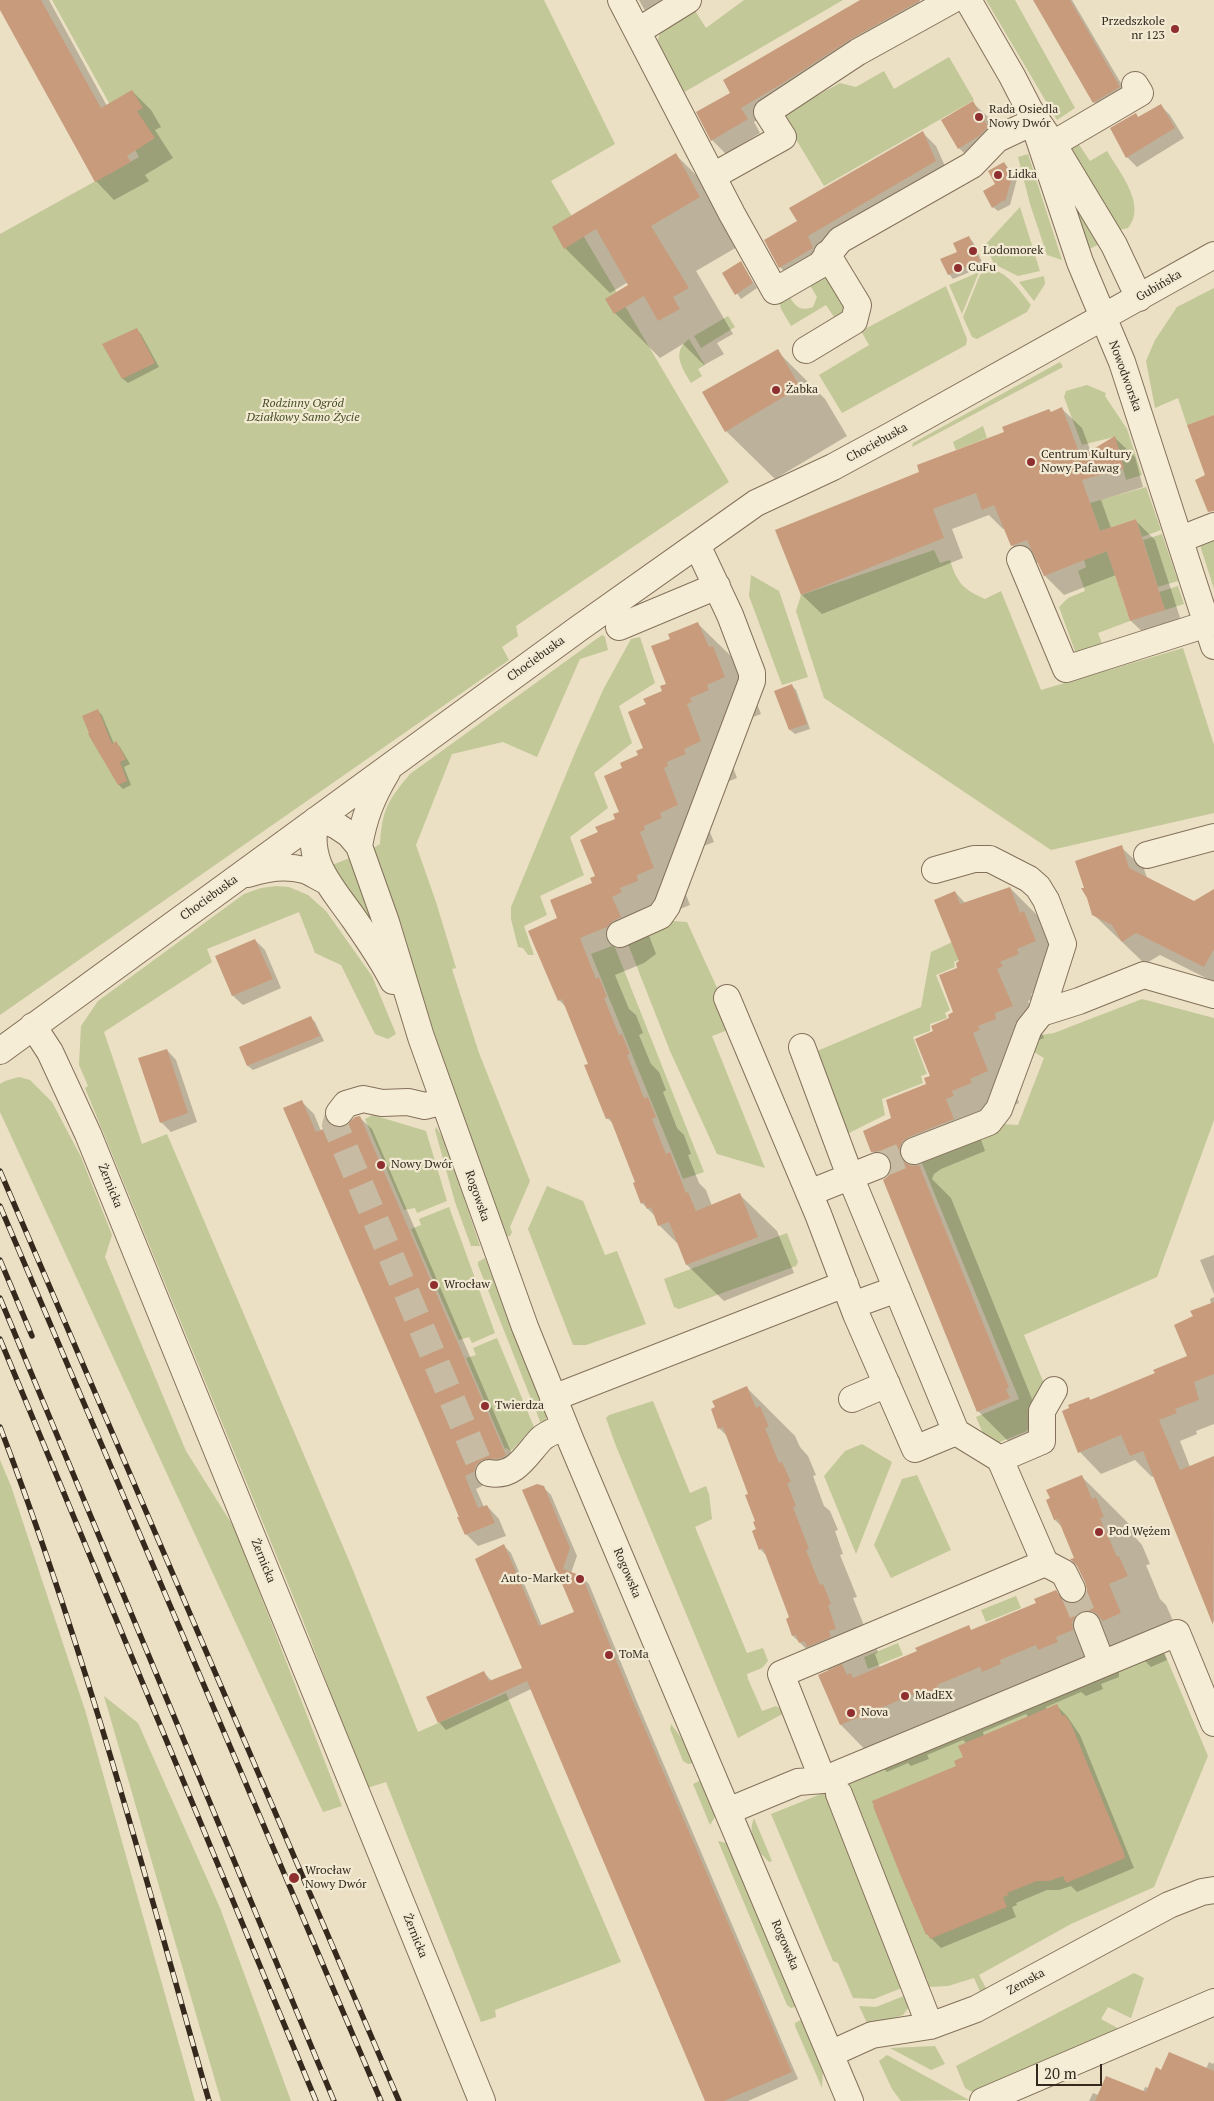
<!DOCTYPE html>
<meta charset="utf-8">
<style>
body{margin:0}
#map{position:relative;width:1214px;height:2101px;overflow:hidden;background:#ebdfc4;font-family:"PT Serif",serif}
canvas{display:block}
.scale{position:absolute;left:1036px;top:2064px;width:66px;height:22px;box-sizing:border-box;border:2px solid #35291e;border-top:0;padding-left:6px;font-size:15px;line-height:18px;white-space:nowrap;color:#35291e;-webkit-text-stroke:4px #f3ead3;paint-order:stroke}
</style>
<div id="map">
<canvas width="1214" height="2101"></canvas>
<div class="scale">20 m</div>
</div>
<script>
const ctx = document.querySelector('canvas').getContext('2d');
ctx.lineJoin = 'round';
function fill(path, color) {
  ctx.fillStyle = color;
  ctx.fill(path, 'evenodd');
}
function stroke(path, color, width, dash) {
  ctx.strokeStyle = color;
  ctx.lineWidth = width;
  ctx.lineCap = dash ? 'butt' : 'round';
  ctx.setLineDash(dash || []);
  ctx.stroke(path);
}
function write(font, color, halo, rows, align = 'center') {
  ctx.font = font + ' "PT Serif",serif';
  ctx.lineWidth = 4.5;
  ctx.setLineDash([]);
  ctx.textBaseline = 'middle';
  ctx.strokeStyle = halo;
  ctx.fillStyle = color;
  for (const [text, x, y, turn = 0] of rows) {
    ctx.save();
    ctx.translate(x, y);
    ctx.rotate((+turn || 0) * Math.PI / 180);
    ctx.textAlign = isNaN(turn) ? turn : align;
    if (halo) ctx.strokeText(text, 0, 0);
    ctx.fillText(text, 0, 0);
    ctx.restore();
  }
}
const green = new Path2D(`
 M52,0H544L615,144L551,181L729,482L516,626L518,636L502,647L509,660L0,1015V234L139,157Z
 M744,0H843L681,94L657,42L662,27L692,6L706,28Z
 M986,0H1015L1075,108L1057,120Z
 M949,57L974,100L824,186L785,121L788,111L840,83L856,87L884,71L894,89Z
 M1078,143L1090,161L1107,151C1120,173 1147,205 1128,228L1119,230L1071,147Z
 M1028,154L1062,260L1047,255L1030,204L1018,157Z
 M1066,183L1102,243L1087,250Z
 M1020,207L1040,271L1018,276L994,264L985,245Z
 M987,269C1006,269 1020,291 1031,305L1027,312L977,339L972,337L963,317L980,275Z
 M979,272L962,314L949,285Z
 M1044,276L1045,284L1034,301L1019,282Z
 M816,278H826L849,307L836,320L826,305L791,326L781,309L779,300L788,294C795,306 799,312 813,307L817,297L808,282Z
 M946,286L967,339L966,345L842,413L819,375L869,345L861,331Z
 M1214,288V415L1187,425L1178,398L1155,408L1146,361L1155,340L1177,307Z
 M728,316L735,327L701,348L694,336Z
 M689,339L705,365L698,369L702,376L691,383C682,368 671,352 689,339Z
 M1060,362L1063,367L912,447L913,443Z
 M1087,385L1106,393L1105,396L1127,429L1142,475L1126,480L1114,437L1082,445L1064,397L1066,391Z
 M983,426L987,438L956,450L953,442Z
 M1146,487L1161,530L1142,537L1136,519L1100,531L1090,503Z
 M1162,534L1178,581L1158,587L1143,540Z
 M1214,536V589L1199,542Z
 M934,550L940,563L950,560C957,583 963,589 985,599L1001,591L1041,690L1183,648L1214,745V813L1051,850L824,698L796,611L801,595Z
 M1107,551L1130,621L1098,633L1103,646L1076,654L1059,607L1068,598L1085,591L1078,571L1086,567L1084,560Z
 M751,575L779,591L808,677L782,685L749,596Z
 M1178,586L1184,604L1165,610L1159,592Z
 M602,635L605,637L608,650L580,659L537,757L503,742L452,754L416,845L436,902L456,968L452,969L479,1053L530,1181L510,1227L512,1232L510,1236L505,1237L502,1233L372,849L380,844C382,810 388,800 410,774Z
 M640,637L655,683L619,706L632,743L594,773L608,808L570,837L584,875L540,896L547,915L524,926L534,955H528L523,948L518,947L511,919V907L577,748L604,688L631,639Z
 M352,857L372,921H369L332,865Z
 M276,886L289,887L308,895L326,911L372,976L396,1034L388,1039L375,1034L341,965L315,953L299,912L207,949L212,962L104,1032L142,1144L167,1134L350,1563L418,1732L506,1693L621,1962L495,2010L496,2017L481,2022L386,1782L367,1788L302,1618L85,1088L88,1086L79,1065L81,1026L98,1001L244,894L261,888Z
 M673,921L687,922L724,1003L728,1030L712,1036L765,1168L717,1154L670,1051L626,939Z
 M965,936L971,955L954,962L955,967L936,975L950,1010L945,1013L947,1018L930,1024V1031L913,1037L927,1074L921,1076L923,1083L882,1099L885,1115L845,1135L810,1054L921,1007L931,952Z
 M614,945L704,1172L683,1179L591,954Z
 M1142,999L1214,1018V1120L1157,1277L1024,1335L1045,1386L1027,1431L995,1444L985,1438L976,1417L1019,1399L919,1156L1001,1124L1018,1125L1044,1058L1029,1049L1034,1036L1054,1033Z
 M19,1077L30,1080L52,1102L81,1157L112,1235L105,1257L186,1451L235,1529L342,1806L323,1812L0,1112V1084L5,1081Z
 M373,1115L426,1131L447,1201L417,1213L415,1208L404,1210L365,1119Z
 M436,1127L445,1141L480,1246H471L455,1202L435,1130Z
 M547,1186L583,1201L605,1255L617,1251L646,1324L586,1345H573L528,1229Z
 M449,1207L495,1333L472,1343L469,1337L459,1340L411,1229L421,1225L419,1219Z
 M787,1233L798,1262L796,1266L679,1309L674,1307L664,1279Z
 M485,1258L547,1415L543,1429L478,1265V1262Z
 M497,1338L534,1427L513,1449L509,1451L507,1448L505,1449L466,1358L476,1355L473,1348Z
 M653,1401L690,1493L706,1486L709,1494L712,1519L695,1527L747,1653L763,1648L768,1661L762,1668L747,1674L748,1679L762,1711L776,1706L786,1712L738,1738L616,1446L606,1418L609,1415Z
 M862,1444L892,1462L856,1554L824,1476L845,1451Z
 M0,1460L11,1486L85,1710L195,2101H0Z
 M917,1475L951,1550L891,1578L874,1545L902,1479Z
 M1016,1596L1021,1608L986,1622L981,1610Z
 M898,1643L903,1655L868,1669L864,1657Z
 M1164,1652L1208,1756L1154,1887L1071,1924L979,1975L987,1990L981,1994L974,1978L948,1986L928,1987L927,1978L874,1999L853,1998L838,1963L833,1961L771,1814L956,1740Z
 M104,1696L138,1723L220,1908L291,2101H221Z
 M671,1724L685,1743L694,1763L688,1764L683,1761L670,1729Z
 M701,1780L716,1815L710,1825L693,1784Z
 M754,1818L772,1861L769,1862C756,1849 747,1836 754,1818Z
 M718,1841L726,1843L730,1847L797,2006L791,2008L787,2005Z
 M1134,1973L1144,1978L1131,2018L1108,2007L1101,2019L1125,2032L974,2093L965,2088L956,2066Z
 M909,1994L911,2004L903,2015L868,2025L859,2006L876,2007Z
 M803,2019L823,2070L822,2088L795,2026V2023Z
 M935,2046L945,2064L931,2070L890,2048Z
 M887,2055L969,2100L901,2101L892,2089L879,2061Z`);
const shadow = new Path2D(`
 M0,0H49L107,106L132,91L151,110L161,127L155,130L173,158L145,175L149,181L114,200L96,181L0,7Z
 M639,0H695L661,26L644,9Z
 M863,0H919L928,17L754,122L760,133L726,154L712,140L732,93Z
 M1034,0H1072L1129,97L1104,112L1094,102Z
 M973,103L988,117L1002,142L973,162L959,148Z
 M1161,106L1170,115L1184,138L1137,167L1127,157L1111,129L1139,118Z
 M922,132L936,146L949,175L794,281L780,267L766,241L799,221Z
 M676,155L721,200L744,243L696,271L733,334L717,343L724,354L704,365L683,344L660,358L615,313L606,299L630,285L628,282L610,293L565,248Z
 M1004,163L1017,179L1010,205L998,211L993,207Z
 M969,237L973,242L984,266L953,279L949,274L958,252Z
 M741,263L757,288L741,299L723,273Z
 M137,330L141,334L159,367L128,383L123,379L104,345Z
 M777,351L825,399L847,436L775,479L726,431Z
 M1062,409L1082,428L1091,452L1115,438L1135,457L1143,487L1101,500L1111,528L1135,520L1155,540L1184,630L1151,640L1131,621L1116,575L1064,595L1045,576L1039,562L1032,565L1012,545L1005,528L1003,529L989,515L952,529L963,558L822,614L802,595L921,473L1005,432Z
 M698,624L735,660L749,684L761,714L742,721L723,740L737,778L719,785L699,805L714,842L696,849L676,869L690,905L672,912L648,933L656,954L644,963L615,975L629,1009L636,1015L643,1033L639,1035L651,1064L659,1072L666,1090L663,1092L677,1128L684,1135L691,1154L688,1155L699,1183L706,1190L712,1206L740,1195L777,1231L794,1273L724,1301L687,1265L680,1246L659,1225L656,1217L642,1203L637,1183L614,1124L607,1118L589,1064L566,1007L559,1000L558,919L593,883L596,877L600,833L617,819L620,812L624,769L639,756L644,749L648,705L664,691L667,685L672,640Z
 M792,686L796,690L810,729L795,734L790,730L776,692Z
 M98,711L102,715L114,744L116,743L120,747L130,764L124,767L131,785L123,789L119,785Z
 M1121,847L1144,869L1147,878L1194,902L1214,890V982L1160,955L1145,964L1094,915Z
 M1010,888L1042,920L1056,944L1051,986L1031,994L1034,999L1028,1001L1044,1038L1026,1045L1005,1065L1019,1103L1001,1111L978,1131L985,1151L941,1169L934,1174L932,1179L951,1198L1040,1419L1041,1430L1010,1443L978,1411L889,1176L892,1171L872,1151L892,1119L928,1084L931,1077L934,1032L951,1019L955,1013L961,962L955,892L966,904Z
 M255,940L265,950L281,988L243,1005L233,996L216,957Z
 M311,1018L315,1022L324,1041L253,1070L248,1066L240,1047Z
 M167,1050L176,1060L197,1122L171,1132L161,1122Z
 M302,1102L314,1114L321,1131L345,1128L359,1117L372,1129L518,1468L476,1489L484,1507L487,1506L499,1519L506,1536L478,1546L466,1534Z
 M1214,1255V1294L1200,1260Z
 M1214,1297V1424L1196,1431L1197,1434L1180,1441L1190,1467L1211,1458L1214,1461V1623L1154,1476L1152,1477L1135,1460L1101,1474L1080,1452L1088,1398L1091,1400L1157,1374L1189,1357L1194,1317L1211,1304L1210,1299Z
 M747,1388L795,1436L800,1447L808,1456L816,1475L813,1476L824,1506L830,1511L838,1530L835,1531L843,1554L840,1555L857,1597L853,1598L865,1628L871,1634L878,1652L875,1654L880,1668L918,1652L968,1627L972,1631L1037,1604L1056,1592L1068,1604L1072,1605L1080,1603L1086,1598L1088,1589L1063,1528L1055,1520L1082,1477L1129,1524L1135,1537L1142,1545L1150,1564L1146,1565L1160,1599L1166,1605L1174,1623L1155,1631L1167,1660L1151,1667L1143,1659L1119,1670V1677L1101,1684L1103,1689L1086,1696L1081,1692L1046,1707L1047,1710L1057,1706L1067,1716L1080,1735L1134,1868L1077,1892L1071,1886L1059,1890H1047L1016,1903L1017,1905L1012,1907L1016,1917L941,1948L927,1934L958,1767L965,1758L967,1744L963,1740L927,1755L929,1759L911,1766L908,1763L887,1772L841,1725L829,1671L793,1636L791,1618L767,1556L760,1549L757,1522L750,1494L727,1436L719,1428ZM1026,1714L1029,1718L984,1736L983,1732Z
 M543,1487L551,1495L577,1556L571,1573L582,1577L589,1584L637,1702L798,2079L748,2101H707L531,1689L446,1730L439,1722L484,1673L492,1681L523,1668L504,1546L511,1553L542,1626L575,1612L523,1491Z
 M1209,2062L1213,2064L1214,2062V2101H1089L1093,2093L1098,2095L1143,2092L1145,2087L1149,2088L1162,2071L1206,2069Z`);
const building = new Path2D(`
 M0,0H41L101,108L132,90L143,108L137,111L155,138L127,156L131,162L95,182L0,10Z
 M860,0H921L851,39L783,83L741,108L748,119L711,141L696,112L730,93L723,80Z
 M1033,0H1070L1120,87L1093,103Z
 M973,101L988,127L979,136L958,149L941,120Z
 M1161,104L1175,128L1126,158L1110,128L1136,113L1138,117Z
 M923,131L936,161L808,236L813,248L779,268L764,240L797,221L789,208Z
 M676,153L700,197L651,226L689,288L673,297L680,309L658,321L644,296L614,314L605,299L628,285L596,229L564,249L552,227Z
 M1004,162L1012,175L1013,174L1005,202L1004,200L992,208L983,191L995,184L988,171Z
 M969,236L980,261L948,275L940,259L957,252L953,243Z
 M741,261L753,283L735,295L722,273Z
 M137,328L155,363L122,379L102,344Z
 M778,349L800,387L725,432L702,392Z
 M1062,407L1079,452L1075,460L1115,436L1124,468L1082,480L1100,531L1136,519L1165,610L1130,621L1107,551L1044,576L1027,540L1011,546L994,505L982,510L976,493L933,509L944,538L801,595L775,530L919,472L917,465L1004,432L1002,427L1049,409L1051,412Z
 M1214,415V511L1208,512L1195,480L1205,475L1187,425Z
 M698,622L709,647L713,646L725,677L707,685L709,690L690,698L692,702L687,704L701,741L684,749L686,754L667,762L668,766L664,768L678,805L660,813L662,818L644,826L645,830L640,832L654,868L637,875L638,881L620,888L622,892L612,897L621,917L613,921L607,927L580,938L596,979L599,977L607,997L604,998L619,1035L622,1034L630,1054L627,1055L644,1098L648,1097L656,1117L652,1119L666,1154L670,1152L686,1193L688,1192L696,1211L740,1193L758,1237L686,1265L669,1222L658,1226L651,1207L647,1209L644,1202L641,1204L633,1183L635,1182L610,1118L606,1119L584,1065L588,1064L562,999L558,1001L528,931L557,918L550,900L592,883L590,878L595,876L580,840L598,832L595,827L615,819L613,814L619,812L604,776L622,768L620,763L638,755L636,751L643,748L628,712L646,704L643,699L662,691L660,686L666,684L651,646L670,639L668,634Z
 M792,684L807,724L789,730L774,691Z
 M98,709L112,744L116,741L126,759L120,762L127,781L118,785L88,734L89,733L82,716Z
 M1122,845L1129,868L1194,901L1214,889V949L1204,967L1136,933L1122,942L1112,925L1092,915L1087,898L1081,888H1084L1075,861Z
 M1010,887L1020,913L1024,911L1036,941L1017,949L1019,954L1000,962L1003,966L997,969L1013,1006L995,1013L996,1019L978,1026L980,1030L973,1033L988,1071L970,1079L972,1083L952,1091L954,1096L946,1099L954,1119L909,1137L902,1142L899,1149L900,1157L905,1163L912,1166L919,1165L1009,1387L1006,1389L1010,1398L977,1412L883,1180L888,1176L892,1169L891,1160L887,1155L880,1151L871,1152L863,1131L891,1118L886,1100L926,1084L924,1078L930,1076L915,1039L933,1031L931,1026L949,1018L948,1015L953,1012L939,975L957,968L956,963L959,961L934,900L955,891L960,904Z
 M255,939L273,979L232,996L215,956Z
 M311,1016L320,1036L247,1066L239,1047Z
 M167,1049L188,1113L160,1123L138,1058Z
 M302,1100L316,1132L331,1126L337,1128L344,1127L355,1117L360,1116L506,1455L501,1458L482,1460L476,1465L474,1472L465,1476L478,1508L487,1505L495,1523L465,1535L457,1517H459L424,1433L283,1108Z
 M1214,1302V1374L1194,1382L1199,1400L1175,1409L1177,1413L1159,1420L1180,1470L1214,1456L1213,1625L1143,1451L1130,1456L1121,1435L1078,1453L1062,1411L1069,1408L1068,1405L1089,1397L1090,1400L1155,1373L1153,1370L1187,1356L1174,1325L1193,1316L1190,1311Z
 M747,1386L756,1408L760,1406L769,1427L765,1428L779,1463L782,1462L791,1482L787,1483L796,1506L793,1507L809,1549L806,1550L820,1585L823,1584L831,1604L828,1605L836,1629L829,1631L831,1637L807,1647L804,1641L799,1643L796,1635L792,1636L786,1619L789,1617L763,1548L759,1550L752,1531L756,1529L753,1522L755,1521L745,1495L748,1494L723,1427L718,1429L711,1409L715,1407L712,1401Z
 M1082,1475L1092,1499L1096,1497L1104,1517L1100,1518L1117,1557L1119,1556L1128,1576L1109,1584L1121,1613L1103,1621L1096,1613L1089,1610L1081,1611L1076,1615L1072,1622L1073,1630L1056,1637L1058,1642L1038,1650L1036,1645L1000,1660L1001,1664L982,1672L980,1667L937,1685L938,1688L918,1697L916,1693L881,1708L883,1712L863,1720L862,1716L840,1725L818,1675L842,1664L847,1675L851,1673L853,1678L917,1651L915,1648L969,1625L971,1630L1036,1603L1034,1599L1056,1590L1063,1601L1071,1604L1078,1603L1084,1598L1087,1590L1085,1582L1077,1566L1070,1559L1074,1558L1058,1519L1054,1520L1046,1500L1050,1498L1046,1490Z
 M537,1484L544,1486L570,1548L563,1569L582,1576L630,1694L792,2072L724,2101H705L527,1681L438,1723L426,1697L484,1671L489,1681L522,1668L475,1559L504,1544L539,1626L574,1612L522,1490Z
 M1057,1704L1062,1716L1065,1715L1071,1724L1124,1853L1125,1858L1066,1883L1063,1876L1049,1881H1037L1007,1893L1009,1895L1003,1897L1007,1907L930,1939L928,1934L926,1935L900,1874L873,1806H874L872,1801L956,1766L954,1761L963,1757L958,1746Z
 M1169,2052L1214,2071V2101H1095L1106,2076L1146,2092L1156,2067L1161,2070Z`);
const minorTunnel = new Path2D(`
 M339,1113L335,1125L479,1463L489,1473
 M877,1166L914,1151
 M1072,1589L1087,1625`);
const minor = new Path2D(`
 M621,0L732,214L775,291L820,265L840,240L972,165L997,139L1033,122
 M968,0L1012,76L1029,109L1053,144L1114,245L1139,298
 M638,31L688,0
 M1029,109L1080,262L1122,362L1214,646
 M1053,144L1140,93L1135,85
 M713,176L783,137L767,112L858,52L952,0
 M806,350L854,321L858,305L827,254
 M1181,539L1214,526
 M1020,559L1066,669L1207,624
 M619,627L717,586
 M316,820L326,821L337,826L349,834L359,846L386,922L421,1037L525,1327L571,1441L850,2101
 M316,820C305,862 332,887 354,919C368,939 382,959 393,981
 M359,846C364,817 372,797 387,772
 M1147,855L1214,837
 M935,870L974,859H990L1029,879L1038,887L1046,900L1063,944L1041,1013
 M248,874C266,868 286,865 304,870C311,872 319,878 326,881
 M620,934L660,916L667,906L752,681V673L730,615L697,545
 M727,998L818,1214L856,1314L915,1449L956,1432
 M33,1026L50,1052L88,1134L482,2101
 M802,1047L850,1176L956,1432L1000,1459L1045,1563L1064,1573L1072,1589
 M0,1051L578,629L756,503L833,467L892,435L1214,255
 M339,1113L346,1104L363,1099L382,1103L408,1102L425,1106L444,1101
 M914,1151L989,1122L999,1109L1029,1028L1041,1013L1079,1001L1144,975L1214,995
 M809,1193L877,1166
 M853,1305L897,1289
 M553,1398L845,1284
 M852,1399L887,1384
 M1000,1459L1042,1441V1411L1054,1390
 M489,1473C515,1478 526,1455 541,1439C547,1433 558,1430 565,1426
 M1087,1625L1102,1664
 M823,1780L781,1674L1045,1563
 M839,1794L930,2026
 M728,1811L798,1782L823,1780L1177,1633L1214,1723
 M830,2054L872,2035L930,2026L976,2009L1169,1905L1202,1892L1214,1890
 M983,2101L1214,2002`);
const rail = new Path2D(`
 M0,1171L399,2101
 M0,1206L381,2101
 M0,1260L32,1336
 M0,1298L334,2101
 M0,1339L316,2101
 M0,1427C84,1646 145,1875 209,2101`);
const markers = [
 [1175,29,5,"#8f2f30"],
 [979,117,5,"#8f2f30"],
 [998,175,5,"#8f2f30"],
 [973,251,5,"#8f2f30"],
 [958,268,5,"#8f2f30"],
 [776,390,5,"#8f2f30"],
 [1031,462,5,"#8f2f30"],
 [381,1165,5,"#8f2f30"],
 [434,1285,5,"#8f2f30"],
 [485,1406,5,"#8f2f30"],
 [1099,1532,5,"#8f2f30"],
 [580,1579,5,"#8f2f30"],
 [609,1655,5,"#8f2f30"],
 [905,1696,5,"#8f2f30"],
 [851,1713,5,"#8f2f30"],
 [294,1878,6,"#8f2f30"]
];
const poiNames = [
 ["Przedszkole",1165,22,"right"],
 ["nr 123",1165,36,"right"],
 ["Rada Osiedla",989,110],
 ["Nowy Dwór",989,124],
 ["Lidka",1008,175],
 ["Lodomorek",983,251],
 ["CuFu",968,268],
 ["Żabka",786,390],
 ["Centrum Kultury",1041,455],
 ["Nowy Pafawag",1041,469],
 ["Nowy Dwór",391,1165],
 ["Wrocław",444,1285],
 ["Twierdza",495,1406],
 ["Pod Wężem",1109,1532],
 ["Auto-Market",570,1579,"right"],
 ["ToMa",619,1655],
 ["MadEX",915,1696],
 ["Nova",861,1713],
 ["Wrocław",305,1871],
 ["Nowy Dwór",305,1885]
];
const streetNames = [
 ["Gubińska",1159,286,-30],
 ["Nowodworska",1125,376,70],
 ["Chociebuska",877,443,-29],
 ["Chociebuska",536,659,-36],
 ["Chociebuska",209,898,-36],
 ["Żernicka",110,1186,68],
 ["Rogowska",477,1196,71],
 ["Żernicka",263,1561,68],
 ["Rogowska",627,1573,67],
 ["Żernicka",415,1936,68],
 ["Rogowska",785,1945,67],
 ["Zemska",1026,1982,-29]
];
const parkNames = [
 ["Rodzinny Ogród",303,404],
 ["Działkowy Samo Życie",303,418]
];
fill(green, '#c2c898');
fill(shadow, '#0003');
fill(building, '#c79b7c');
stroke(minorTunnel, '#c7bba3', 26, [26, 13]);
stroke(minor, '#84715b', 28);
stroke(minor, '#f6edd6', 26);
stroke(rail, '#35291e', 5.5);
stroke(rail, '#f3ead3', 4, [11]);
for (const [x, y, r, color] of markers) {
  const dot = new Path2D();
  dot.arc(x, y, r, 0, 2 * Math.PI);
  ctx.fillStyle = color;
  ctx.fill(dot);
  stroke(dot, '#f3ead3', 2);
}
write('12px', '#35291e', '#f3ead3', poiNames, 'left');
write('12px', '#35291e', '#f3ead3', streetNames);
write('italic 12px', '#455026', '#f3ead3', parkNames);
</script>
